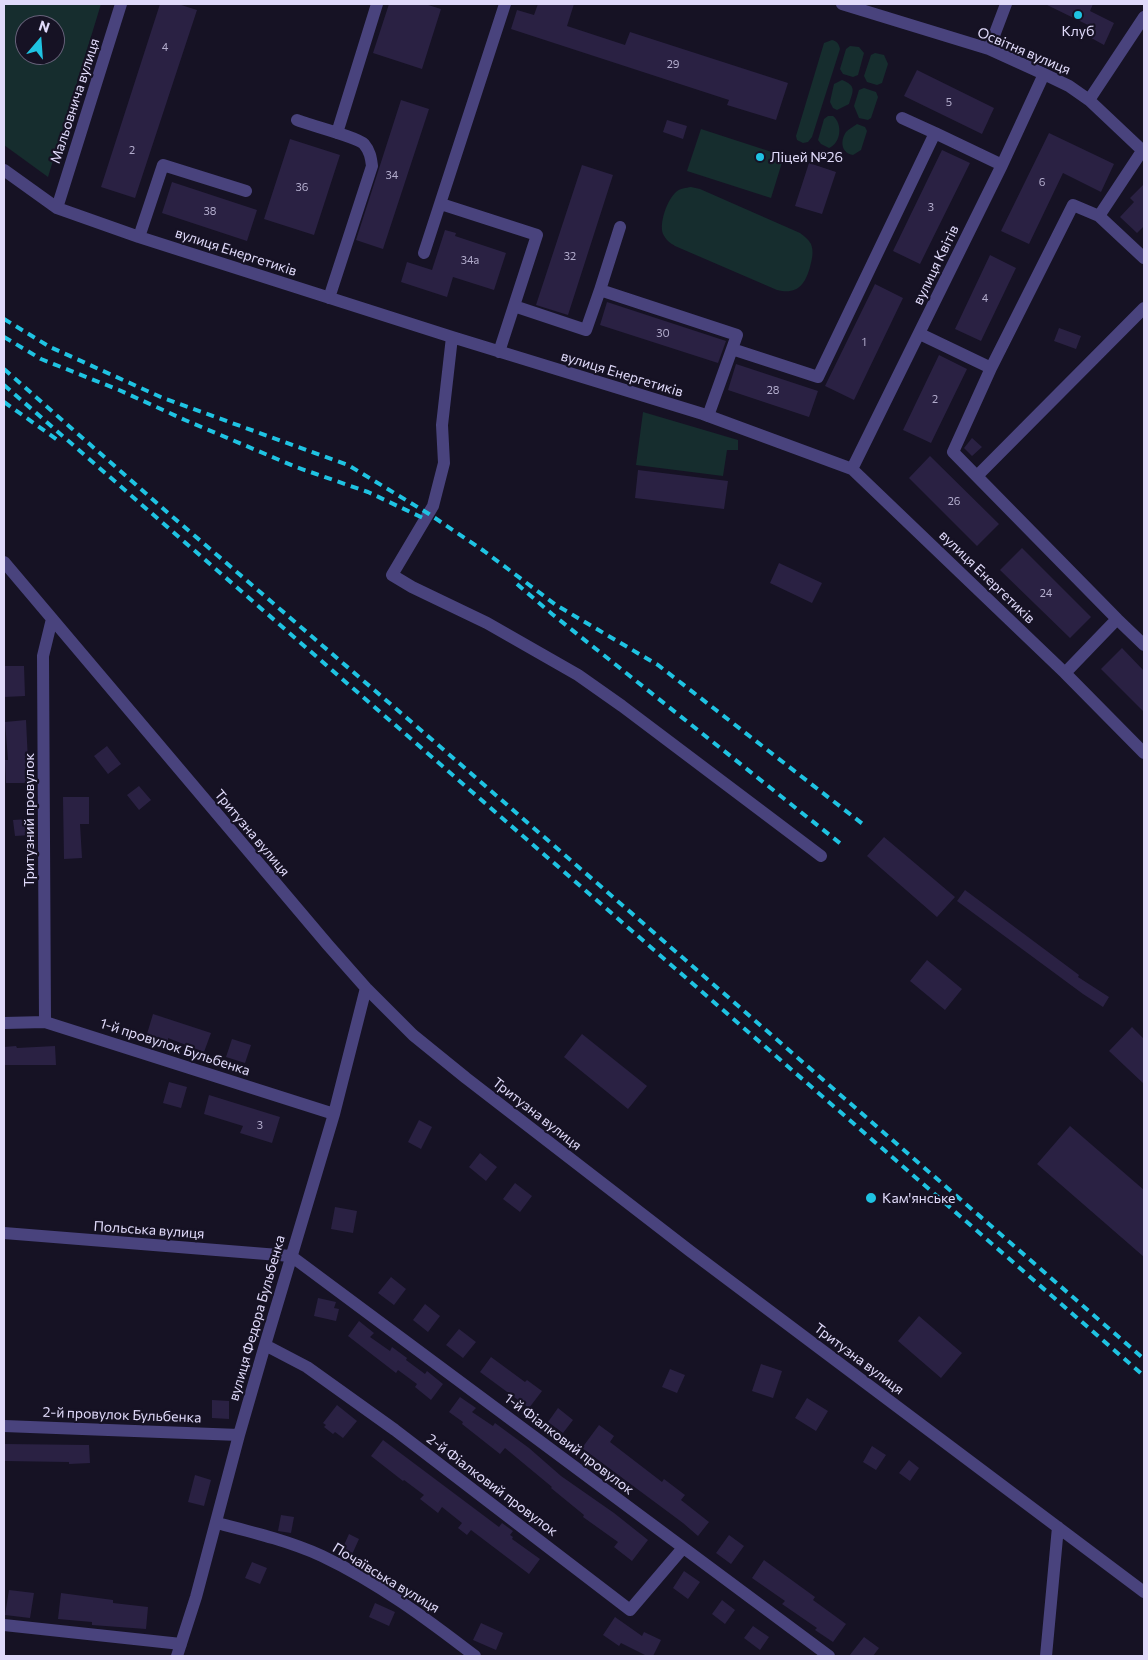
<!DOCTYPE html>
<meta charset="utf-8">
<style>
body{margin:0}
#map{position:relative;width:1148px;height:1660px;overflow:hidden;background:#161224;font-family:Commissioner,sans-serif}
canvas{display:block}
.frame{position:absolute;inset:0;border:5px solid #e0dafa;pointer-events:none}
.north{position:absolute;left:15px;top:15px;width:50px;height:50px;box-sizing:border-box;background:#161224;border:1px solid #67627a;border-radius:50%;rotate:18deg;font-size:14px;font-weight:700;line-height:20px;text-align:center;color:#e0dafa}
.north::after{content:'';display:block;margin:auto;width:18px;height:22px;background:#1fc3e2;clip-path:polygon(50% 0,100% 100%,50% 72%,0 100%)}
</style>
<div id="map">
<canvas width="1148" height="1660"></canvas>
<div class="frame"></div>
<div class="north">N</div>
</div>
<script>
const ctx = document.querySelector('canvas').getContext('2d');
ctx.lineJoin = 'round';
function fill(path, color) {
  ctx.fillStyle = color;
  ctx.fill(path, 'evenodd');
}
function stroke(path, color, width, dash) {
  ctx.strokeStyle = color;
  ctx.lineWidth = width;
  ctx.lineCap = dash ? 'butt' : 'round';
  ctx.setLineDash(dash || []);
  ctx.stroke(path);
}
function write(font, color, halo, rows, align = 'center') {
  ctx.font = font + ' Commissioner,sans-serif';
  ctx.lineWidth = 4.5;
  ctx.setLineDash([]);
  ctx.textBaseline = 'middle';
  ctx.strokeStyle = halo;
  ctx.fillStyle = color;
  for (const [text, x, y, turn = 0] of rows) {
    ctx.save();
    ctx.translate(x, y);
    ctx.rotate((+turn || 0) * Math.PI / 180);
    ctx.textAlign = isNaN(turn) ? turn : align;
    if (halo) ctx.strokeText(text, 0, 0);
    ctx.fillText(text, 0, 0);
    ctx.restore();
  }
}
const green = new Path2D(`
 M4,4H101L48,177L4,145ZM25,25H55V55H25Z
 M832,40C837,41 839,44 840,49L812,137L808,142L803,143L797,140L796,136L824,43Z
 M850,46L859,47L864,53L858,75L853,77L843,74L840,69L846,49Z
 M875,53L884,55L888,64L882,83L877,85L867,82L864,76L871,55Z
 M842,80C857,86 853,91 849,104L837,110L833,108L830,102L834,84Z
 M864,88L876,92L878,97L871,118L868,120L859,118L854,106L859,90Z
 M828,116H833C843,124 841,143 829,148L821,144L818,140L824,119Z
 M857,124L865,127L867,131L861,150L853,155C841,153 840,141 846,132C849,129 854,126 857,124Z
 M701,129L784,156L771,198L687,171Z
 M691,187L700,189L800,233C804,236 808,239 811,244C814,252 812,259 810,267C805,285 797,295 777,290L675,246C670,243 666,240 663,234C659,223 667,200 676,192C680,188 686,188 691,187Z
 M643,412L738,440V450H727L723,476L636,465Z`);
const building = new Path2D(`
 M160,4H178L197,10L135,198L101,187Z
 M389,4H425L441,9L422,69L373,53Z
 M538,4H574L567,26L625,45L630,32L788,83L776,120L727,105L729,100L511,29L517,10L534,15Z
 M1045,4H1093L1090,11L1114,23L1104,45L1084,34L1088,25Z
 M917,70L994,108L982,134L904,96Z
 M401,100L429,109L383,249L356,240Z
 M667,120L687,126L683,139L663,132Z
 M1049,133L1114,164L1101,192L1063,173L1029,244L1001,231Z
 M290,139L340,155L314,235L264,219Z
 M942,150L970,163L920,264L893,251Z
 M809,163L836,172L822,214L795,206Z
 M582,165L613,175L568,315L536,305Z
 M172,182L257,210L247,241L162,213Z
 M1144,184V226L1137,233L1120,217L1134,202L1130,198Z
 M445,230L456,233L455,236L506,253L494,290L453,277L447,297L401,282L407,262L432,270Z
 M990,255L1016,268L981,341L955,329Z
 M875,284L903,298L854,400L825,386Z
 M607,302L726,341L718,363L600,325Z
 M1059,328L1081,336L1076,349L1054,341Z
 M939,355L967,369L931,443L903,430Z
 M736,364L818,391L809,417L728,390Z
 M972,438L982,447L972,456L964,448Z
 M930,456L999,524L977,546L909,478Z
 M638,470L728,481L724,509L635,498Z
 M1022,548L1091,617L1070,638L1000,570Z
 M779,563L822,583L812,603L770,583Z
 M1122,648L1144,671V712L1101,669Z
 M4,666H24L25,696L4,697Z
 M26,720L29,783H6L5,760H8L5,722Z
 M107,746L121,764L108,774L94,756Z
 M139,786L151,800L139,810L127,795Z
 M63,797H89V824H80L82,858L64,859Z
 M29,819L30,835L15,836L13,820Z
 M884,837L955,897L937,917L867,856Z
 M965,890L1079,975L1078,977L1109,997L1103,1007L1083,994L957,901Z
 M927,960L962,989L945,1010L910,981Z
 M153,1014L211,1033L204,1052L168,1038V1041L147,1034Z
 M1132,1027L1144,1039V1084L1109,1051Z
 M582,1034L647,1086L628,1109L564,1057Z
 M232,1039L251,1045L245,1063L226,1057Z
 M16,1046L17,1048L55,1046L56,1065H4V1047Z
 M169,1082L187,1087L181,1108L163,1103Z
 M209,1095L280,1117L272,1143L240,1133L243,1126L204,1114Z
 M419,1120L432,1127L421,1149L408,1142Z
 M1070,1126L1144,1190V1257L1037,1164Z
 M480,1153L497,1167L486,1181L469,1167Z
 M515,1183L532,1196L520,1212L503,1199Z
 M335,1207L357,1211L353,1233L331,1229Z
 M391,1277L406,1289L394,1305L378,1293Z
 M318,1298L336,1302L334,1308L339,1309L336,1321L314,1316Z
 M425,1304L440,1316L428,1332L413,1320Z
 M919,1316L962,1353L941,1378L898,1341Z
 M359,1321L374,1333L370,1337L390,1351L392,1347L407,1358L406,1360L425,1374L427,1371L443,1384L431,1400L415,1387L417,1384L398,1370L396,1373L348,1336Z
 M459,1329L476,1342L463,1358L446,1345Z
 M491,1357L525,1382L527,1380L542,1391L529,1408L480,1372Z
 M761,1364L782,1371L773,1398L752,1391Z
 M670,1369L685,1375L677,1393L662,1387Z
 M460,1397L476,1408L472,1412L493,1426L495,1423L529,1448L561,1476L614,1513L648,1540L632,1561L614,1547L618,1542L583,1517L584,1515L551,1488L552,1487L505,1448L500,1454L462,1424L463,1422L449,1412Z
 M807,1398L828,1411L816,1431L795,1418Z
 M212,1400L229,1401V1419L212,1418Z
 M337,1405L357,1421L343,1438L335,1432L333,1434L324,1427L326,1425L323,1423Z
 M558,1408L573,1420L563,1433L548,1422Z
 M599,1425L614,1436L610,1442L662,1482L664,1479L685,1495L681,1500L709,1522L698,1536L683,1523L582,1448Z
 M383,1440L499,1527L502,1523L513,1531L510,1535L513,1537L512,1539L540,1559L529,1574L471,1530L467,1535L458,1528L462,1523L442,1507L438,1513L420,1499L424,1495L404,1480L403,1481L371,1456Z
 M4,1444L89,1445L90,1463L69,1464V1462L4,1461Z
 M872,1446L886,1455L876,1470L863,1462Z
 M909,1460L919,1468L910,1481L899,1473Z
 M195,1475L211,1480L204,1506L188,1502Z
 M281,1515L294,1517L291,1533L278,1531Z
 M349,1534L359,1539L350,1559L340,1554Z
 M729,1535L744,1546L731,1564L716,1553Z
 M764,1560L815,1597L813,1600L846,1624L833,1642L815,1630L817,1628L782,1604L785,1601L752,1578Z
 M252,1562L267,1568L260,1584L245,1578Z
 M684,1571L700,1582L688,1599L673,1588Z
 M9,1590L34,1593L30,1618L5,1615Z
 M61,1593L113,1600V1603L148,1607L146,1629L92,1625V1622L58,1619Z
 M722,1600L735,1610L725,1624L712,1614Z
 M375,1603L395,1612L389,1626L369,1617Z
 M615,1617L642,1636L644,1632L661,1640L653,1656H647L621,1643L619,1646L603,1635Z
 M481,1623L503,1633L496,1650L473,1640Z
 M753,1626L769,1637L760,1650L744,1638Z
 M864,1637L879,1648L873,1656H849Z`);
const minor = new Path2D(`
 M842,4L989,49L1044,74L1069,86L1089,100L1144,152
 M989,49L1006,4
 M1089,100L1144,17
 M902,118L935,133
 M297,120C309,125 357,137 364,144C370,151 371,158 372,166L329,298
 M337,133L377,4
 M4,170L57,208L139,237L452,337L703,414L852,469L1065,673L1144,753
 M441,204L537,235L499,352
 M57,208L121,4
 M1099,216L1144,258
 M139,237L163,165L246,191
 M424,253L505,4
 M600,290L620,227
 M514,306L586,330L600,290L737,335L732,349
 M920,334L991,368L1073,205L1099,216L1142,151
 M452,337L442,425L444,463L433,506L392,575L412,587L487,623L578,675L622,706L821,856
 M991,368L953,452L1117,619L1065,673
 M708,416L732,349L818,377L935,133L1002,165
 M852,469L1002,165L1044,74
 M977,476L1144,308
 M4,562L328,945L366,988L413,1035L466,1078L690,1251L1144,1592
 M1117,619L1144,645
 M45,1022L43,656L52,619
 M4,1023L45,1022L334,1114
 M4,1233L291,1256L829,1656
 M265,1345L307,1367L395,1430L630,1610L683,1548
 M4,1426L239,1435
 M217,1523C252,1532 289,1541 322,1556C377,1582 427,1619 475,1656
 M4,1625L181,1644
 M177,1656L196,1597L239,1435L265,1345L334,1114L366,988
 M1046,1656L1058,1527`);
const rail = new Path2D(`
 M4,319L50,347L163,398L348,465L429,514L484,551L556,605L658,665L864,825
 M4,337L41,359L119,390L185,420L296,467L368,492L423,518
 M4,369L167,512L444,750L1144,1359
 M4,385L1144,1376
 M4,402L59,441
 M517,584L552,614L841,844`);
const markers = [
 [1078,15,5,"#1fc3e2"],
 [760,157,5,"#1fc3e2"],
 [871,1198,6,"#1fc3e2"]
];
const numberNames = [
 ["4",165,47],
 ["29",673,64],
 ["5",949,102],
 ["2",132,150],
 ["34",392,175],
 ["6",1042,182],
 ["36",302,187],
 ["3",931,207],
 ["38",210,211],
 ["32",570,256],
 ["34а",470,260],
 ["4",985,298],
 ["30",663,333],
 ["1",864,342],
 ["28",773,390],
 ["2",935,399],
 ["26",954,501],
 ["24",1046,593],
 ["3",260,1125]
];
const poiNames = [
 ["Клуб",1078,31,"center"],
 ["Ліцей №26",770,157],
 ["Кам'янське",882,1198]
];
const streetNames = [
 ["Освітня вулиця",1024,51,23],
 ["Мальовнича вулиця",75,101,-72],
 ["вулиця Енергетиків",236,252,18],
 ["вулиця Квітів",936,265,-64],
 ["вулиця Енергетиків",622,374,17],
 ["вулиця Енергетиків",987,577,44],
 ["Тритузний провулок",29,820,-90],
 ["Тритузна вулиця",252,833,50],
 ["1-й провулок Бульбенка",175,1047,18],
 ["Тритузна вулиця",537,1114,38],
 ["Польська вулиця",149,1230,4],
 ["вулиця Федора Бульбенка",257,1318,-74],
 ["Тритузна вулиця",859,1359,37],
 ["2-й провулок Бульбенка",122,1415,2],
 ["1-й Фіалковий провулок",569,1444,37],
 ["2-й Фіалковий провулок",492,1485,37],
 ["Почаївська вулиця",386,1578,31]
];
fill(green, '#162d2e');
fill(building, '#2a2143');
stroke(minor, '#49437d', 12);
stroke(rail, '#1fc3e2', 4, [8, 6]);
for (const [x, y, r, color] of markers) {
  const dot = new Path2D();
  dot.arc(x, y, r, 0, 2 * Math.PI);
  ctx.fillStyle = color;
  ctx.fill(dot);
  stroke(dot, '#161224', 2);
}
write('11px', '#b2accc', null, numberNames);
write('14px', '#e0dafa', '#161224', poiNames, 'left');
write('14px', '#e0dafa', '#161224', streetNames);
</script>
